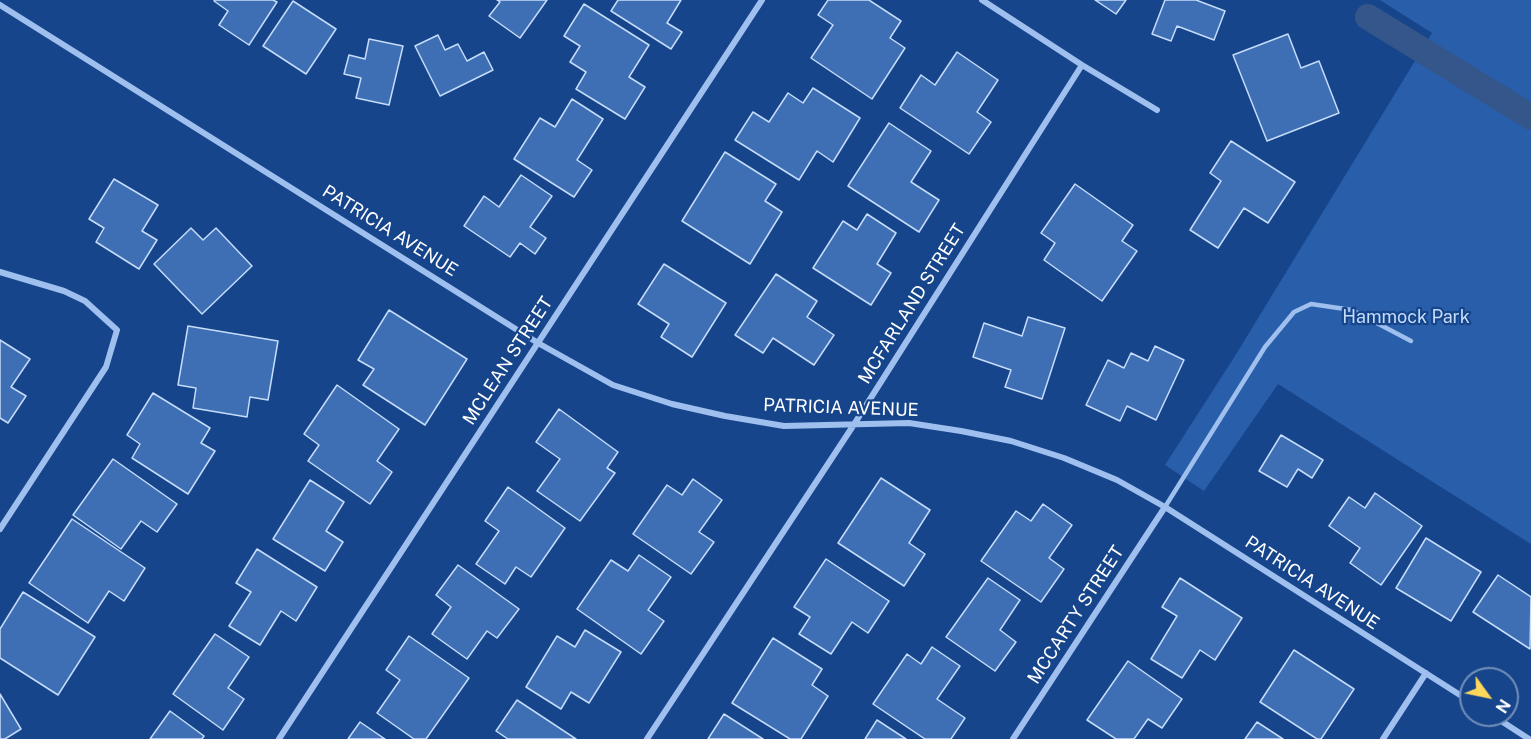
<!DOCTYPE html>
<style>
body{margin:0}
#map{position:relative;width:1531px;height:739px;overflow:hidden;background:#16458b;font-family:"Public Sans",sans-serif}
canvas{display:block}
.north{position:absolute;left:1459px;top:667px;width:60px;height:60px;box-sizing:border-box;background:#16458b;border:2px solid #738fb9;border-radius:50%;rotate:123deg;font-size:16px;font-weight:700;line-height:24px;text-align:center;color:#fff}
.north::after{content:'';display:block;margin:auto;width:21px;height:27px;background:#ffd75d;clip-path:polygon(50% 0,100% 100%,50% 72%,0 100%)}
</style>
<div id="map">
<canvas width="1531" height="739"></canvas>
<div class="north">N</div>
</div>
<script>
const ctx = document.querySelector('canvas').getContext('2d');
ctx.lineJoin = 'round';
function fill(path, color) {
  ctx.fillStyle = color;
  ctx.fill(path, 'evenodd');
}
function stroke(path, color, width, dash) {
  ctx.strokeStyle = color;
  ctx.lineWidth = width;
  ctx.lineCap = dash ? 'butt' : 'round';
  ctx.setLineDash(dash || []);
  ctx.stroke(path);
}
function write(font, color, halo, rows, align = 'center') {
  ctx.font = font + ' "Public Sans",sans-serif';
  ctx.lineWidth = 4.5;
  ctx.setLineDash([]);
  ctx.textBaseline = 'middle';
  ctx.strokeStyle = halo;
  ctx.fillStyle = color;
  for (const [text, x, y, turn = 0] of rows) {
    ctx.save();
    ctx.translate(x, y);
    ctx.rotate((+turn || 0) * Math.PI / 180);
    ctx.textAlign = isNaN(turn) ? turn : align;
    if (halo) ctx.strokeText(text, 0, 0);
    ctx.fillText(text, 0, 0);
    ctx.restore();
  }
}
const green = new Path2D(`
 M1380,0H1531V544L1278,384L1204,491L1165,465L1235,356L1432,33Z`);
const canal = new Path2D(`
 M1368,17L1531,117`);
const building = new Path2D(`
 M215,0H273L277,2L249,45L219,25L228,11L214,1Z
 M497,0H547L520,38L489,16L500,2Z
 M618,0H681L667,23L682,32L671,49L611,11Z
 M828,0H869L901,21L890,38L905,48L872,99L811,58L833,25L818,15Z
 M1095,0H1126L1116,14Z
 M1165,0H1196L1225,11L1214,40L1177,26L1171,41L1152,34Z
 M293,1L336,29L306,74L263,46Z
 M584,4L649,45L629,77L645,87L625,119L576,89L586,72L570,62L580,46L564,36Z
 M1288,34L1301,68L1319,61L1339,113L1267,141L1233,55Z
 M438,35L445,50L458,44L467,61L484,52L493,70L440,96L415,46Z
 M369,39L403,46L389,105L356,98L361,78L344,74L349,55L365,59Z
 M957,52L998,80L977,112L991,122L969,154L900,108L921,75L935,85Z
 M813,88L860,118L833,162L817,151L799,180L735,140L753,112L769,122L788,93L803,103Z
 M572,99L603,119L577,160L592,170L574,197L514,159L540,118L555,127Z
 M889,123L931,151L911,182L939,200L919,232L848,186Z
 M1231,141L1295,182L1268,223L1244,208L1218,248L1190,230L1221,181L1210,173Z
 M725,152L776,184L765,201L782,212L750,264L682,221Z
 M521,175L552,196L530,227L546,238L535,254L520,243L510,257L464,226L484,196L499,207Z
 M114,179L158,205L142,231L157,240L139,269L96,242L104,228L89,219Z
 M1075,184L1133,225L1122,241L1137,251L1102,301L1044,260L1055,243L1041,233Z
 M867,214L896,233L877,264L891,273L871,305L813,268L843,221L857,230Z
 M191,228L203,240L216,228L252,266L202,314L154,264Z
 M664,264L726,303L692,357L661,337L669,324L638,304Z
 M776,274L817,301L807,317L834,335L814,365L773,338L763,353L735,335Z
 M389,310L467,359L425,425L363,385L374,369L358,360Z
 M1028,317L1065,328L1042,399L1005,387L1011,370L973,357L984,323L1022,336Z
 M188,326L278,341L268,400L250,397L247,417L193,408L196,388L178,385Z
 M0,340L30,359L11,387L26,396L8,423L0,418Z
 M1155,346L1184,360L1156,420L1127,406L1120,421L1086,405L1108,360L1124,368L1131,353L1148,361Z
 M337,385L399,429L377,461L392,472L370,504L308,461L319,445L304,434Z
 M153,393L210,428L201,443L215,451L188,494L132,458L140,444L127,435Z
 M559,409L618,452L607,468L615,473L580,521L537,491L560,459L536,442Z
 M1281,435L1323,460L1312,478L1298,469L1287,487L1259,471Z
 M113,459L177,504L157,532L141,521L121,549L73,515Z
 M881,478L930,510L909,543L925,554L904,586L838,543Z
 M693,479L722,500L699,532L714,542L691,574L633,534L667,485L682,495Z
 M310,480L344,502L326,531L343,542L325,571L273,539Z
 M508,487L565,528L531,577L516,567L505,584L476,564L499,531L485,521Z
 M1375,493L1422,526L1381,585L1350,563L1360,548L1329,526L1349,497L1365,508Z
 M1043,504L1072,525L1049,558L1064,569L1041,602L981,561L1016,511L1031,521Z
 M72,519L145,568L124,601L109,591L88,623L29,583Z
 M1426,538L1481,572L1451,621L1396,588Z
 M257,549L317,587L296,621L281,611L260,645L229,626L251,592L236,583Z
 M639,555L671,577L648,610L664,621L641,654L577,609L611,560L628,571Z
 M826,559L889,601L868,633L852,622L831,654L799,634L810,617L794,607Z
 M458,565L519,609L497,638L487,631L467,659L432,634L451,607L436,595Z
 M1498,575L1531,597L1530,649L1473,612Z
 M988,578L1020,600L1000,630L1016,642L995,671L946,637Z
 M1180,578L1242,618L1215,660L1200,650L1182,678L1151,659L1177,616L1162,607Z
 M23,592L95,637L58,695L0,658V629Z
 M585,630L621,652L589,703L571,692L561,709L526,687L557,636L575,647Z
 M215,634L249,657L228,688L244,699L223,730L173,694Z
 M409,636L469,678L426,739H414L377,713L400,680L386,670Z
 M773,638L822,669L812,685L828,696L801,739H790L732,703Z
 M932,647L960,666L937,699L965,718L951,739H925L873,704L907,654L921,664Z
 M1294,650L1354,689L1321,739H1317L1260,702Z
 M1128,661L1182,699L1162,728L1148,719L1134,739H1116L1087,720Z
 M0,694L21,729L5,739H0Z
 M517,700L576,739H508L496,731Z
 M170,711L204,736L202,739H150Z
 M724,714L763,739H708Z
 M877,720L906,739H865Z
 M360,722L385,739H348Z
 M1257,722L1283,739H1245Z`);
const lane = new Path2D(`
 M1165,507L1265,347L1294,312L1311,304L1352,310L1411,341`);
const street = new Path2D(`
 M982,0L1082,65L1157,110
 M0,5L538,343L613,385L672,404L725,416L784,426L909,423L961,431L1011,441L1064,458L1117,480L1165,507L1471,702
 M0,272L64,291L85,301L117,330L106,367L0,529
 M1492,715L1529,739
 M279,739L762,0
 M647,739L853,426L1082,65
 M1013,739L1165,507
 M1383,739L1426,673`);
const streetNames = [
 ["PATRICIA AVENUE",390,231,32],
 ["MCFARLAND STREET",912,304,-58],
 ["MCLEAN STREET",508,361,-57],
 ["PATRICIA AVENUE",841,408,2],
 ["PATRICIA AVENUE",1312,583,33],
 ["MCCARTY STREET",1076,615,-57]
];
const parkNames = [
 ["Hammock Park",1406,317]
];
fill(green, '#295eaa');
stroke(canal, '#34568a', 26);
fill(building, '#3e6fb4');
stroke(building, '#c5dcfb', 1.5);
stroke(lane, '#9fc0ef', 4.5);
stroke(street, '#9fc0ef', 6);
write('18px', '#fff', '#16458b', streetNames);
write('18px', '#c5dcfb', '#16458b', parkNames);
</script>
